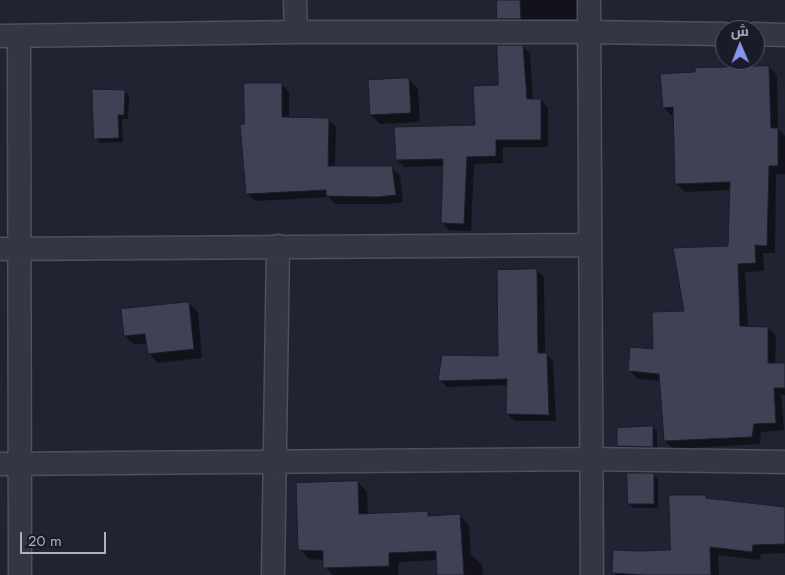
<!DOCTYPE html>
<meta charset="utf-8">
<style>
body{margin:0}
#map{position:relative;width:785px;height:575px;overflow:hidden;background:#212332;font-family:Jost,Cairo,sans-serif}
canvas{display:block}
.north{position:absolute;left:715px;top:20px;width:50px;height:50px;box-sizing:border-box;background:#191b28;border:1px solid #555765;border-radius:50%;rotate:359deg;font-size:14px;font-weight:700;line-height:20px;text-align:center;color:#aeb0c0}
.north::after{content:'';display:block;margin:auto;width:18px;height:22px;background:#8893eb;clip-path:polygon(50% 0,100% 100%,50% 72%,0 100%)}
.scale{position:absolute;left:20px;top:532px;width:86px;height:22px;box-sizing:border-box;border:2px solid #aeb0c0;border-top:0;padding-left:6px;font-size:15px;line-height:18px;white-space:nowrap;color:#aeb0c0;-webkit-text-stroke:4px #191b28;paint-order:stroke}
</style>
<div id="map">
<canvas width="785" height="575"></canvas>
<div class="north">ش</div>
<div class="scale">20 m</div>
</div>
<script>
const ctx = document.querySelector('canvas').getContext('2d');
ctx.lineJoin = 'round';
function fill(path, color) {
  ctx.fillStyle = color;
  ctx.fill(path, 'evenodd');
}
function stroke(path, color, width, dash) {
  ctx.strokeStyle = color;
  ctx.lineWidth = width;
  ctx.lineCap = dash ? 'butt' : 'round';
  ctx.setLineDash(dash || []);
  ctx.stroke(path);
}
const shadow = new Path2D(`
 M499,0H581L583,21L506,26L499,18Z
 M523,46L530,54L533,100H541L548,108V147H503V163L474,164L471,231L449,230L442,222L444,166L404,167L397,160L476,126Z
 M769,67L777,75L778,129L785,136V174H776L775,253H763L764,271L745,272L748,328H768L776,336L775,364H785V395H781L784,430L761,432L760,444L673,449L665,441L661,381L638,379L630,371L654,350L685,312L729,247L731,190L685,192L677,184L675,115L672,116L664,108Z
 M409,79L418,89L420,122L380,124L371,115Z
 M282,84L289,92V118L328,119L336,127L335,167L392,168L400,176L403,202L386,204H335L329,197L255,201L247,193L245,126Z
 M125,91L129,96L128,119H122L123,142L100,143L95,138Z
 M537,270L544,277L545,354L553,361L556,421H515L507,414L508,385L447,387L440,380L500,357Z
 M189,303L198,312L202,358L158,363L149,353L148,343L135,345L125,336Z
 M652,427L657,431V451L623,450L619,446Z
 M653,474L658,479V508H634L629,504Z
 M358,482L367,492L368,514L427,512L432,517L460,516L469,525L471,555L482,564L483,575H439L437,560L399,562L398,575H333L325,567L324,560L309,559L300,549Z
 M705,497L707,499L785,508V553L761,554L760,560L718,555L719,575H616L613,573L640,552L671,551Z`);
const building = new Path2D(`
 M497,0H520L521,19H497Z
 M497,45H523L527,99H541V140H496V156L467,157L464,224L441,223L443,159L396,160L394,127L475,125L473,86L498,85Z
 M769,66L771,128H778V166H769L767,246L755,245L756,263L738,264L740,326L768,327V363H785V388H774L776,423L754,424L752,437L664,441L659,374L628,371L630,347L653,349L652,312L684,311L673,248L728,246L730,182L675,184L673,107L663,108L660,74L695,72V68Z
 M409,78L411,113L370,115L368,80Z
 M244,83H282V117L329,118L328,166H392L396,195L378,197L326,196V190L246,194L240,125L244,124Z
 M92,89L125,90L124,115H118L119,138L94,139Z
 M537,269L538,353H547L549,415L506,414L507,379L438,381L442,355L498,356L497,270Z
 M189,302L194,349L148,354L145,334L124,336L121,309Z
 M653,426V447L617,446V428Z
 M627,473H654V504H628Z
 M358,481L359,514L428,511V516L460,514L464,575H437L436,551L389,553V566L323,568V551L298,550L296,483Z
 M669,495H706V498L785,507V544L753,545L752,552L710,547L711,575H643L612,573L613,550L640,551L670,550Z`);
const street = new Path2D(`
 M295,0L296,32
 M589,0L592,575
 M755,34L785,35
 M0,36L296,32H589L725,34
 M19,36L20,575
 M0,249L590,245
 M0,464L591,459L785,462
 M273,575L278,246`);
fill(shadow, '#0007');
fill(building, '#3f4255');
stroke(building, '#1b1d2a', 1);
stroke(street, '#4e505e', 25);
stroke(street, '#343643', 22);
</script>
